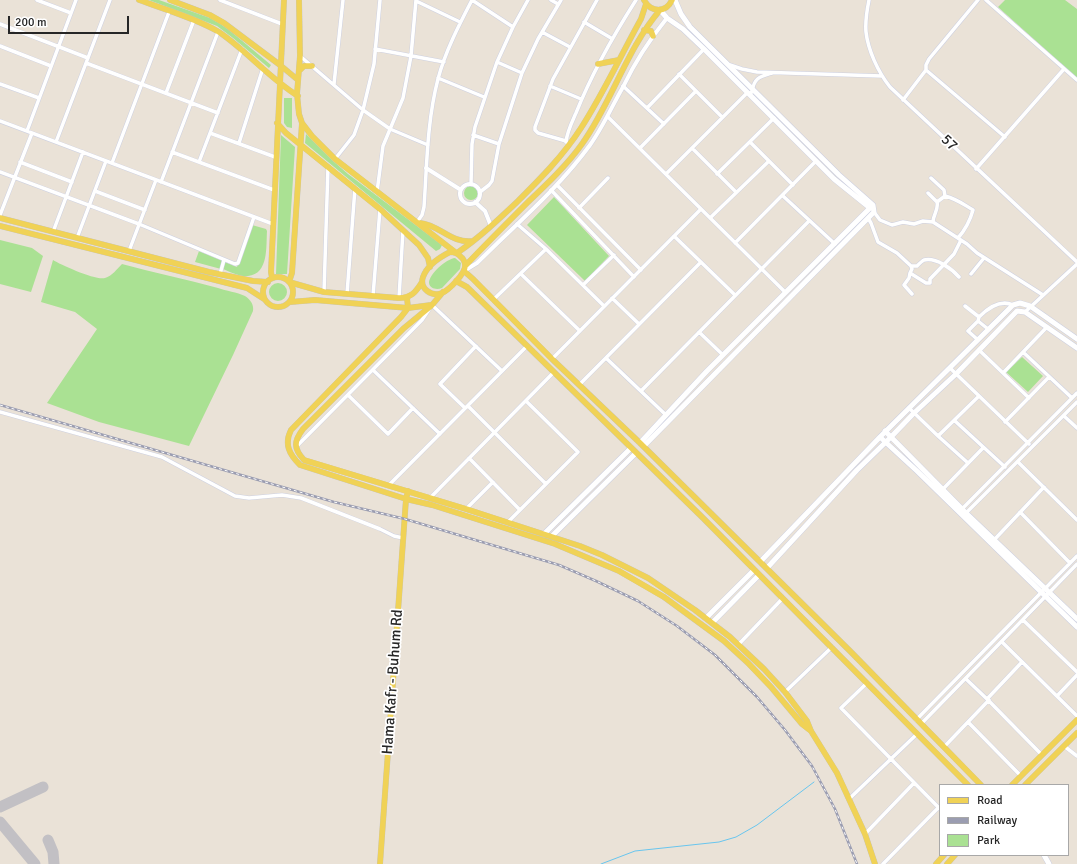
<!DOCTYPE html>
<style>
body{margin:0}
#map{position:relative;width:1077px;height:864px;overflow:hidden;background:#eae2d7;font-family:Signika,sans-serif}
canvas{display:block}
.legend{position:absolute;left:939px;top:784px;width:130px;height:72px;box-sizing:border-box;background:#fff;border:1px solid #a8a8a8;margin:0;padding:5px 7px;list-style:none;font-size:12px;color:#262626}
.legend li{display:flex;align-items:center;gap:8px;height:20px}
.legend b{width:20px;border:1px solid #a8a8a8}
.scale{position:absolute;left:8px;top:16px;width:121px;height:18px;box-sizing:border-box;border:2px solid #262626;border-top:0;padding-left:5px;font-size:12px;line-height:14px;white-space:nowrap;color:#262626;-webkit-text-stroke:3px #fff;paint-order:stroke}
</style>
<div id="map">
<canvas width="1077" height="864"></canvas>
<ul class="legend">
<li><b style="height:5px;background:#f0d256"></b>Road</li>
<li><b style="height:5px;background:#9b9db1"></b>Railway</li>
<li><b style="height:11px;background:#aae193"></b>Park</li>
</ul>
<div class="scale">200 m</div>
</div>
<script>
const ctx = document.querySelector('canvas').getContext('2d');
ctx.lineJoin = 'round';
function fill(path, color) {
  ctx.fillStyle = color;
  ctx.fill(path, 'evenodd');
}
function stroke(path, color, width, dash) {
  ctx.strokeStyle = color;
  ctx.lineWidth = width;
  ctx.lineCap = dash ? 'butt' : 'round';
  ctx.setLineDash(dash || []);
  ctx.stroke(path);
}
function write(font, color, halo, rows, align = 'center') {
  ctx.font = font + ' Signika,sans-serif';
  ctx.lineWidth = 3.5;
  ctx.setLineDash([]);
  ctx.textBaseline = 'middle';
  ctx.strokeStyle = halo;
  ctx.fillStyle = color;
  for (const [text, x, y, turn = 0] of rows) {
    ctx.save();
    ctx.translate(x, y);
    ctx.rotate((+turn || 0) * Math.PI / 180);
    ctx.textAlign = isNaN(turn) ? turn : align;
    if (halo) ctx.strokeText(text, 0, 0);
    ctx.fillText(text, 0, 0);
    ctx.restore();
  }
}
const green = new Path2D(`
 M149,0H159L210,18L219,23L228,29L271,65L269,68L233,38L217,26Z
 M1005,0H1065L1077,9V78L998,7Z
 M284,98H292V128L287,127L284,123Z
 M306,134L332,160L348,174L442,245L440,249L436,251L305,143Z
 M281,135L295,147L287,274H276Z
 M464 193a7 7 0 1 1 14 0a7 7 0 1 1-14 0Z
 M554,197L609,256L585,281L527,225Z
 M252,225L266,229L267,231C266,246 269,274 248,276C240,277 230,272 223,269L225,262L237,267Z
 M0,240L32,248L43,256L31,292L0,284Z
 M199,251L223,261L221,269L195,262Z
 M455,258L461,263L460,269L442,288C437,290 430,289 429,283C429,274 446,259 455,258Z
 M53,260C61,265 97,281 105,278C112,276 117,269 122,264C154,273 186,279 218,288C226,291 237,292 245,296C251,300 254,305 253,311L233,355L189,446L99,422L47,403L97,329L75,312L41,302Z
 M269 292a9 9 0 1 1 18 0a9 9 0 1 1-18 0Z
 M1022,357L1043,376L1028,392L1006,372Z`);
const stream = new Path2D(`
 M601,864L635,851L719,842L736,837L757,825L814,782`);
const taxiway = new Path2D(`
 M0,807L43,787
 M0,822L35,864
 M48,840L53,852L54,864`);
const minor = new Path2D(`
 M37,0L71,13
 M220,0L282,24
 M472,0L513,27
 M551,0L558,4
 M869,0C867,10 865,21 866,32C868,50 878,72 890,87L1077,262
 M978,0L929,59L926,65V70L1005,137
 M986,0L1077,80
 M416,1L460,22
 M584,22L611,38
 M0,24L88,58
 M542,32L570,47
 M0,46L51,66
 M375,49L444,62
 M300,56L363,110L390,129L428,145
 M497,62L522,73
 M86,63L218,113
 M730,65L742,69L757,72L882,76
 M679,74L722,117
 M438,78L484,97
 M0,84L39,98
 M334,84L343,0
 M550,86L581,99
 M623,86L664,124
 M166,93L194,20
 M903,100L926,70
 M647,108L704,49
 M608,117L785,292
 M0,121L273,224
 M27,131L76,0
 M210,133L275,157
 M473,135L499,144
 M566,141L538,133L535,130V127L553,79L597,0
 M56,142L110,0
 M566,142C567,132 572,122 576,113C592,73 613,36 636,0
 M750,142L793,185
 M239,143L263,68
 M640,148L696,91
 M692,148L736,192
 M172,152L274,190
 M335,159L354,135L363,110L374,64L380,0
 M20,162L72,182
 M199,162L242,49
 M112,163L169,12
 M976,169L1064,69
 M0,172L139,224L235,264L238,263L254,217
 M666,174L747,93H750L752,92C754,78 759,77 772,73
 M717,174L774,118
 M931,178L944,190L945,196
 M161,182L218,32
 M471,184L472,144L475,127L497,62L513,27L528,0
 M557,185L641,270
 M551,190L634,277
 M95,191L145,210
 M377,192L383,146L403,98L411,56L416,0
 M480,192L489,185L492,181L499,144L522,73L538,39L561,0
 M928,193L937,202L945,196C957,199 963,204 973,210C970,221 965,230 958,238
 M783,196L835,244
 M579,208L608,178
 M874,212L880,220L892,225L903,222L914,224L923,221L933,222L967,244L977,253L1043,295
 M0,215L32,133
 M710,218L769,161
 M868,218L871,223L878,242L897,253L911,266H917C919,264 922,261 924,260C936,257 952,269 959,277
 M417,222L422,215L424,207C427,164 427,121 438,79C445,52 459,25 472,0
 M933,222C933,215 939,209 937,202
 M517,224L546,249L604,306
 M53,232L83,152
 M674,236L735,295
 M77,238L106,161
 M735,243L816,161
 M129,251L156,180
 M911,266L912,269L910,273L926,283H930V279L954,254L961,240
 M910,273L909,278L904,285L912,294
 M220,274L224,260
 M521,274L580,331
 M971,274L984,258
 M583,285L614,255
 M324,292L328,167
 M347,294L355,188
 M373,296L380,209
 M399,298L403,230
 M612,298L639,324
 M493,300L546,249
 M965,306L979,317C988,308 1000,299 1013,305
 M1025,312L1077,264
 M978,321L988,329
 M699,332L723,355
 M978,340L968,331L978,321L979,317
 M979,350L1029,398
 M1023,352L1072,398
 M606,358L666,415
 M552,359L701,209
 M950,368L1029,444
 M373,370L440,434
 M1003,373L1047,327
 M579,385L701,262
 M641,391L809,221
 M349,396L388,434L413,408
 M468,406L546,484
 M465,408L440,384L476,346
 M909,408L938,436L968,463
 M0,412L162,457L235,496L249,498L282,495L301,498L380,529L394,536L403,538
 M1064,416L1077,428
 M955,421L1005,467
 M1005,422L1049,377
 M938,436L979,396
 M296,447L422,320L432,305L502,371
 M469,458L520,510
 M1018,462L1077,520
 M389,485L527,346
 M943,489L983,448
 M430,498L553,373
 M963,508L1077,393
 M466,509L493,482
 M1020,512L1070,563
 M966,513L1077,402
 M508,522L578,452L526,401
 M994,540L1044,487
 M1023,620L1077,672
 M1002,642L1077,716
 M738,645L783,598
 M966,679L987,699L1042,755
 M867,683L841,708L940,809
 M785,692L832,647
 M1057,696L1077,675
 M987,699L1022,662
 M916,720L1077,556
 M968,722L1021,776
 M921,724L1077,564
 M1064,746L1077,756
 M944,747L989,700
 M849,799L917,734
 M865,834L914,783
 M883,864L938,808`);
const tertiary = new Path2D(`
 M426,168L461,190
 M460 194a10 10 0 1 1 20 0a10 10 0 1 1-20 0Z
 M475,202L485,211L491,226
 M464,271L477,263C515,225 558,189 590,145C603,127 612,106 623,87C635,62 650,39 667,18`);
const secondary = new Path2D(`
 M1077,339L1030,306L1020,303L1013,305L880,437L917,471L1077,627
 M1077,348L1025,312L1017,311L956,374L914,413L891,437L966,513L1077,619
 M640,443L707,371L870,208L834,179L704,49L683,29L667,18L660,10
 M644,446L874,212L873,205L839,175L690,27L681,14L675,0
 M544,534L631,448
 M552,536L636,453
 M760,562L880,437
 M767,568L857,470L891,437L885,431
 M706,618L754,570
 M712,623L759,575
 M1044,855L1049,864`);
const primary = new Path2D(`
 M139,0C164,9 198,19 219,32C247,51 269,78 298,96
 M170,0L210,15L224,23L280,65L298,80
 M299,0L300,56L297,94L299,114L302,123L312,136L335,159L455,252
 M644,0C651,13 666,13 672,0
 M644,30L651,31L653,36
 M598,64L619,60
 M299,71L304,66H312
 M277,123L286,133L380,209L419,245L428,258L430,267
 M302,123L292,273L289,282L324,292L399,298C411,298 416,292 422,282
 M0,218L209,272L253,281L268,282
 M420,223C440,225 451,244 473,241
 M0,226L247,288L264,299
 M450,252C455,252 458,253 461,257C463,258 465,262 465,265C466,273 449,290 442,293C432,297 419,289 423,277C427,266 440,257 450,252Z
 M457,253C479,238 498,220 517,202C540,179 563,156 581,128C603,94 621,55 641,19L646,4
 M466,265C486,244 507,223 528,202C547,184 567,165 582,144C612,102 626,50 660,10
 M464,271L473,279L552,359L640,443L851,652L981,785
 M263 292a15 15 0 1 1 30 0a15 15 0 1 1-30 0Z
 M272,278L271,272L284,0
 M456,281L467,287L702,517L968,785
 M443,292L432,305L404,328L303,429C294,441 293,448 304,460L466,509L580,546L602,555L648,578L695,610L730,637L764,669L785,692L807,721L811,731L837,773L865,834L875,864
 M407,298L408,308L401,317L291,430C284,444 289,454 300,465L406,499L432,505L555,544L619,571L664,597L724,641L748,663L771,687L802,724L811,731
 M290,302L315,300L408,308L431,305
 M1012,785L1077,720
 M1025,785L1077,733
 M380,864L406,499L408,491
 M936,864L944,855
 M947,864L955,855`);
const rail = new Path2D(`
 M0,405L334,502L405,519L559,565L596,581L638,601L677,626L715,655L757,697L785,730L812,766L835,809L857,864`);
const streetNames = [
 ["57",949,143,43],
 ["Hama Kafr - Buhum Rd",393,682,-86]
];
fill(green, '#aae193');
stroke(stream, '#68c5ee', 1);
stroke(taxiway, '#c2c0c4', 11);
stroke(minor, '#cdd0e0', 4.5);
stroke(tertiary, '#cdd0e0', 5);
stroke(secondary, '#cdd0e0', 6);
stroke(primary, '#c2c2c2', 6);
stroke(minor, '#fff', 3.5);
stroke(tertiary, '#fff', 4);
stroke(secondary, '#fff', 5);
stroke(primary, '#f0d256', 5.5);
stroke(rail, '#9b9db1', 2.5);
stroke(rail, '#fff', 1, [3]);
write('15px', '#262626', '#fff', streetNames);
</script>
